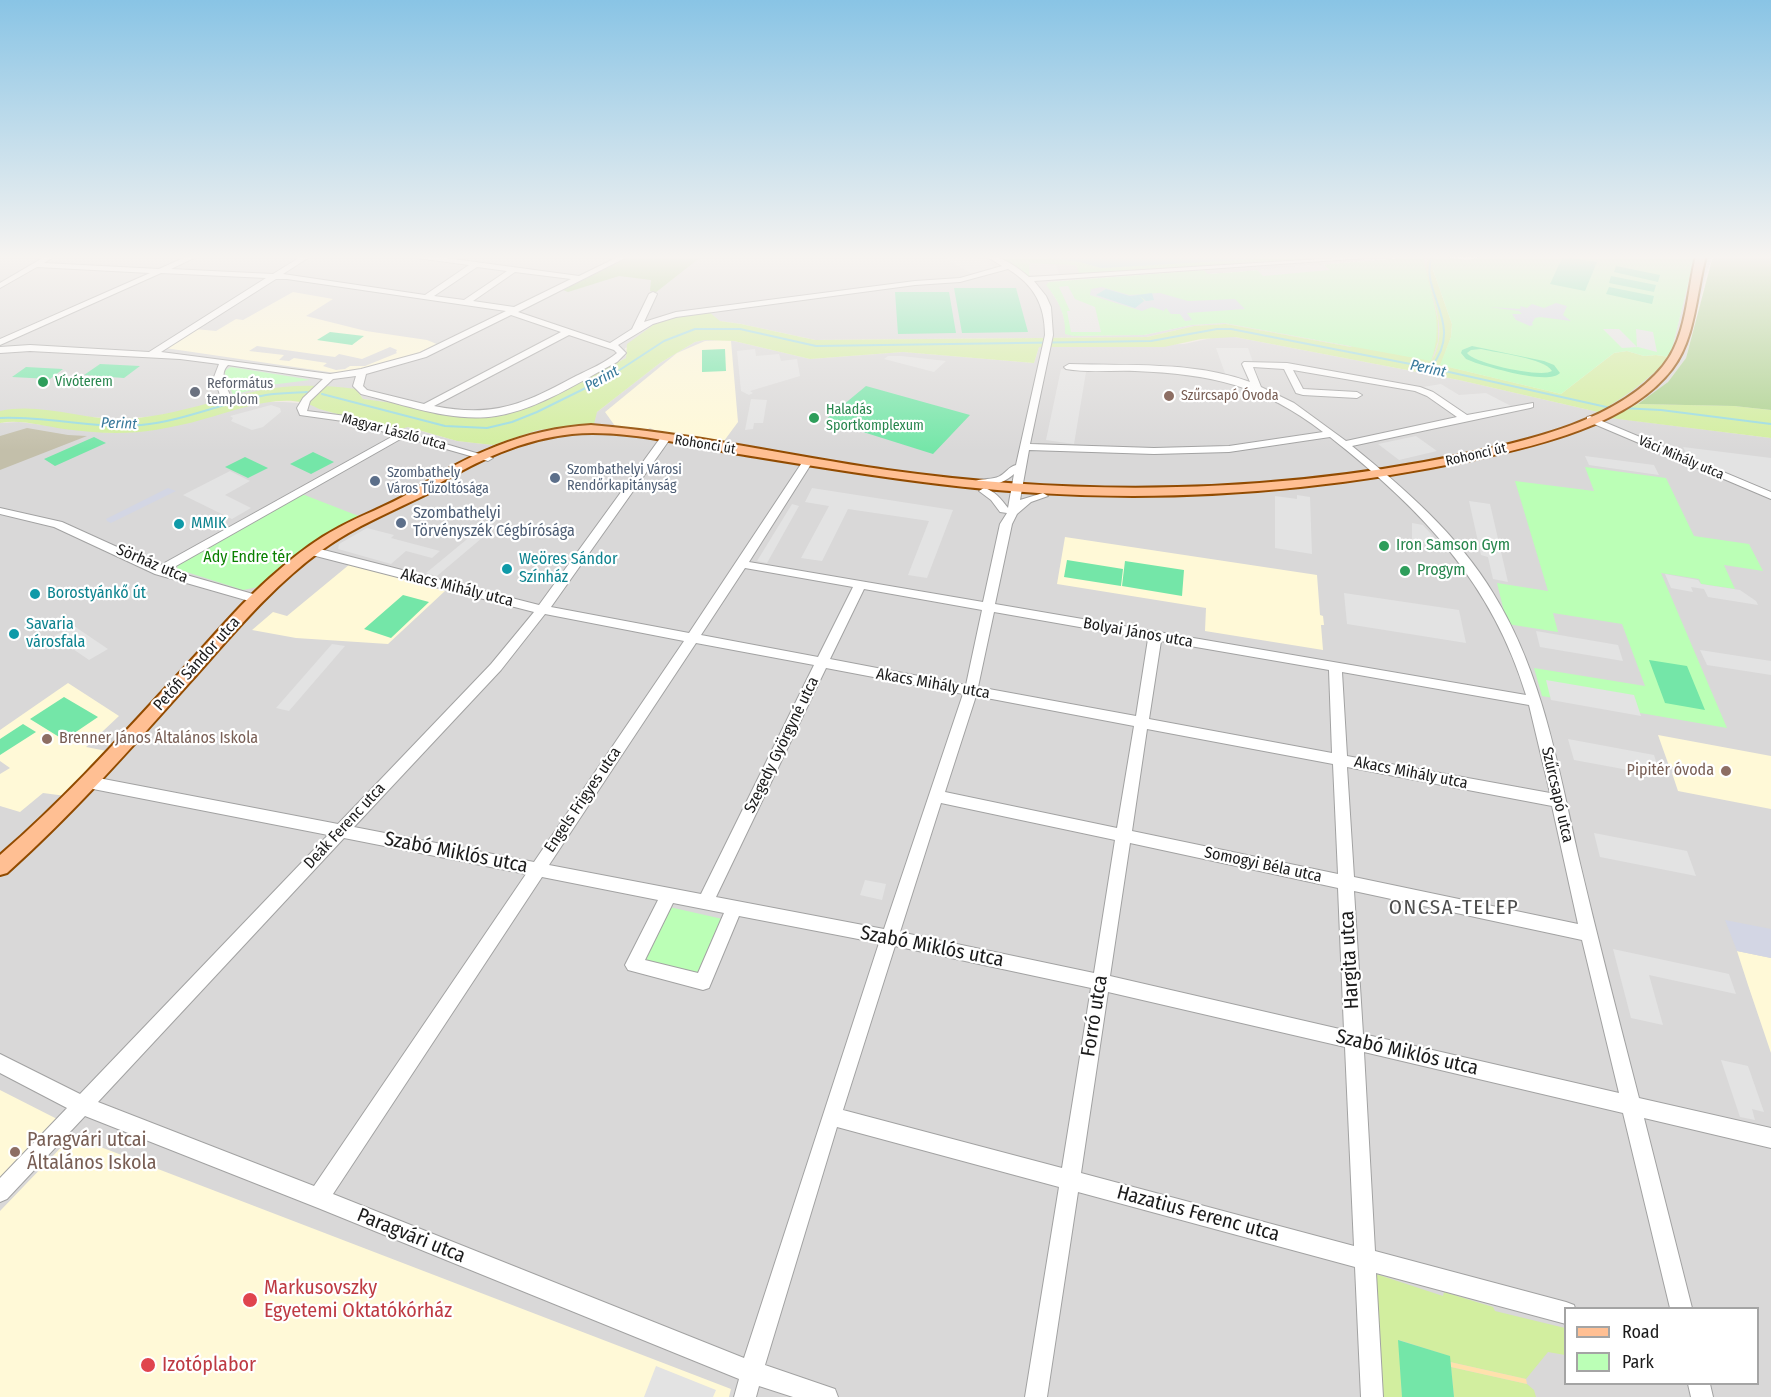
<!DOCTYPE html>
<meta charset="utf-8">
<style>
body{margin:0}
#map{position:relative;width:1771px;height:1397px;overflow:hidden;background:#eee7df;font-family:"Fira Sans Condensed",sans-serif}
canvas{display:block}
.legend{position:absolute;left:1564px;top:1307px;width:195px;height:78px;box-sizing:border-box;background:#fff;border:2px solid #a4a4a4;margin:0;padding:8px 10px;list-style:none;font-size:18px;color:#1b1b1b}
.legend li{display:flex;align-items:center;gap:12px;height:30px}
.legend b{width:30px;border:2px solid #a4a4a4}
</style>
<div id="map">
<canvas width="1771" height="1397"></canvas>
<ul class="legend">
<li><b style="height:8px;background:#ffbf93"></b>Road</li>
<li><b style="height:16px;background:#bbffb6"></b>Park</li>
</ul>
</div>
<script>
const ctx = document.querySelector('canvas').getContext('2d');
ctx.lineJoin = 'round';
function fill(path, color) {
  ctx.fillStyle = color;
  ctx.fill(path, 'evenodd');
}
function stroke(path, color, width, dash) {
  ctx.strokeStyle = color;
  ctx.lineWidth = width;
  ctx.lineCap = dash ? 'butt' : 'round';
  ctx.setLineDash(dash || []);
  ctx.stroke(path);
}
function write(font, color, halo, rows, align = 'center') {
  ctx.font = font + ' "Fira Sans Condensed",sans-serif';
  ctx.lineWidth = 4.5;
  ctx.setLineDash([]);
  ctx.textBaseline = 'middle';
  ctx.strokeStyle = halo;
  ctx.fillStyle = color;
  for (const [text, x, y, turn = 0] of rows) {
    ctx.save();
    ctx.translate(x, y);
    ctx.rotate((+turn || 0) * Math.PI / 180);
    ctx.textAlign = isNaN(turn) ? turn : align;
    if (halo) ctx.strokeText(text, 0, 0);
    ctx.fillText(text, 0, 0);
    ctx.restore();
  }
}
const residential = new Path2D(`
 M0,256H1429L1427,259L1439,317L1440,342L1432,362L1226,324L1194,326L1147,337L815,340L741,324L720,321L625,348L626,358L533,405L503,416L482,419L456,417L403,405L363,399L356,389L201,407L157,416L121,419L0,411ZM1422,256L1438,320V342L1431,361L1224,323L1192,325L1144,335L1074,336L1065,333V323L1061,307L1047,285L1049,282L1203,270L1207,274L1236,272Z
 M1695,256H1713L1706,275L1686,358L1668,382L1653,395L1612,418L1771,438V1397H0V423L19,422L109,433L152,430L264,402H284L311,404L320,409L397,430L407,427L457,441L493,445L538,430L565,426L597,412L660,363L695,342L705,340L734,341L810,359L903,352L1034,363L1039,347L1184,344L1221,336L1235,337L1459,380L1598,412L1670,357ZM1566,1308H1758V1384H1566Z`);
const education = new Path2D(`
 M293,292L333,299L306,316L366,331L427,340L439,345L417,356L342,374L165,348L195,329L216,331L236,319L243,320ZM257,346L335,357L339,354L362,359L390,347L397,350L396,352L397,353L365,366H350L345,369L336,370L323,366L327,363L294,358L289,361L279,360L284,355L249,351Z
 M723,340L731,341L738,422L724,441L658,432L650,428L646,430L615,426L605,412L677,353L705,341Z
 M1065,537L1317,575L1320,615L1323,616L1324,625H1321L1323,650L1205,631L1206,608L1057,584Z
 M350,564L445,591L388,644L296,638L252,630L273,612L287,616Z
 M68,683L119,716L86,747L112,752L66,796L43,793L20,812L0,806V774L10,768L0,761V730Z
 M1658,735L1771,756V809L1678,791L1672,773L1683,775L1681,769L1669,766Z
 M1737,951L1771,958V1053L1748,985Z
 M0,1090L61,1121L0,1183Z
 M72,1136L731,1389L729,1397H0V1211Z`);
const construction = new Path2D(`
 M27,428L68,435L87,436L0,470V436Z`);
const grass = new Path2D(`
 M1423,256L1438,320V342L1431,362C1456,325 1417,275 1429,256H1434L1431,261L1433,270L1452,324L1451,337L1441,365L1561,394L1614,353L1627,351L1644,356L1656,355L1670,357C1648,380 1626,397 1598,412L1459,380L1235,337L1201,339L1164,347H1039L1034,363L903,352L810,359L734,341L705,340L695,342L660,363L597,412L594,424L538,430L493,445L457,441L408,427L397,430L319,409C287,389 238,410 204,419C188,424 171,427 155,430C126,435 93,433 64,429C43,426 20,419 0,423V411C41,402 82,420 123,419C169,417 211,401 257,391C290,384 322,385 356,389L363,399C376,401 390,402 404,405C430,410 455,419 481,418C526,417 586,378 626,358L627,344L660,320L709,312L720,321L741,324L815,340L1147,337L1194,326L1226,324L1351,347Z
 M1638,404L1734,406L1771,410V438L1610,418Z
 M1376,1274L1443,1296L1444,1292L1493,1307L1495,1311L1565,1328V1355L1548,1352L1526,1379L1450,1362L1449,1356L1399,1340L1402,1397H1383Z
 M1451,1367L1527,1384L1534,1390L1536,1397H1454Z`);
const forest = new Path2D(`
 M631,256H702L655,293L650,291L651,280L619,276L568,292L563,290Z
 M1713,256H1771V410L1734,406L1638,404L1668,382L1686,358Z`);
const sand = new Path2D(`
 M1450,1362L1526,1379L1527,1384L1451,1367Z`);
const park = new Path2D(`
 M993,256H1031L1080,262L1101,268L1254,259L1263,256H1343L1080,275L1076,265L1029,263L1030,277Z
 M1423,256C1430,296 1445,321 1431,361L1224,323L1192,325L1144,335L1074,336L1065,334C1066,314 1058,300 1046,285L1049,282L1203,270L1208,274L1236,272Z
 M1434,256L1469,260L1485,256H1695L1670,357L1656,355L1644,356L1627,351L1614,353L1561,394L1440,365L1451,337L1452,324L1433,270L1431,261Z
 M231,367L306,379L310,380L270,385L233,395L224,371Z
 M1585,467L1666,478L1694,536L1749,544L1763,571L1724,565L1735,589L1701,584L1699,579L1661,573L1727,728L1542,696L1534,668L1645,686L1622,624L1553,613L1558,632L1507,624L1497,583L1548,591L1515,481L1594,491Z
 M302,494L361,517L299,556L258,587L243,590L177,569L178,564Z
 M665,906L727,920L702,980L637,965Z`);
const pitch = new Path2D(`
 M1563,256L1597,262L1585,291L1550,284Z
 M1616,266L1660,275L1658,282L1614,272Z
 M1611,276L1656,285L1654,292L1609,283Z
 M1609,287L1654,296L1652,304L1606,294Z
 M954,288H1016L1028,332L962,333Z
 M895,292H949L956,333L898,334Z
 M330,332L364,336L352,345L317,340Z
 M1472,346L1544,361L1554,365L1560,373C1548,385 1493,368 1476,363L1466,359L1461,353L1462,350ZM1481,349C1497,353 1545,358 1552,371C1542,378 1475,364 1467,353L1471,350Z
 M725,349L726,371L702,372V350Z
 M100,364L140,366L124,378L84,375Z
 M26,367L63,369L50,379L12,377Z
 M866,386L970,415L933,454L825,420Z
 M94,437L106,443L55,466L44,459Z
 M313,452L334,462L311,474L290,464Z
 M245,457L268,468L248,478L225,467Z
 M1067,560L1123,569L1121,586L1064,577Z
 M1125,561L1184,570L1182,596L1122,586Z
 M403,595L429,602L391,638L364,629Z
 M1649,660L1687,666L1705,710L1665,703Z
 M64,697L98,717L64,740L30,719Z
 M23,724L36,732L0,755V739Z
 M1398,1340L1450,1356L1454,1397H1402Z`);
const parking = new Path2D(`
 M949,256H974L996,268L974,275L943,257Z
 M1030,263L1056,265L1060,276L1029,275Z
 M1323,264L1330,270L1263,276L1257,270Z
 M1068,286L1075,299L1095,307L1101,332H1071L1067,311H1070L1059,287Z
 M1603,329H1619L1637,347L1636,329L1653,332L1657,352L1638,347L1622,348Z
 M1216,348H1248L1260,382L1226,376Z
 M755,349L756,356L779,354L781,361L797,359L800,376L750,391L753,393L749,395L741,391L737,351Z
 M888,356H901L946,361L934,372L884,359Z
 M1061,369L1086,372L1074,444L1046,440Z
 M1441,384L1459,395L1486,393L1511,406L1467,415L1423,387Z
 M751,399L767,400L763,423H754L753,429L745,430Z
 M271,405L280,408L281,412L263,427L252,430L231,421L233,418L230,416Z
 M1416,436L1437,451L1399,460L1378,444Z
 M1683,447L1771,458V491L1688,457Z
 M1585,456L1654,465L1659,475L1589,465Z
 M230,471L250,481L225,495L251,508L232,519L183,495Z
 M812,488L953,510L927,578L908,575L929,521L848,509L822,561L801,558L829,506L805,502Z
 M1297,495L1310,497L1312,554L1275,548V496L1297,499Z
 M1469,501L1490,504L1508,582L1493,579L1488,557L1481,555Z
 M792,504L799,506L767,563L757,561Z
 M1412,523L1423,525L1440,544L1412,540Z
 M367,528L394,535L391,538L440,551L432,558L406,551L391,564L338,549L339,544Z
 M472,535L482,538L437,576L426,573Z
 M1665,574L1698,580L1701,584L1740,590L1756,601L1758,605L1708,597L1704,589L1691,587L1693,592L1671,588Z
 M1344,593L1459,610L1466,643L1347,624Z
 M74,626L108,649L89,660L54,636Z
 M1536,631L1618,645L1623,661L1540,647Z
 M332,644L345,646L289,711L276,708Z
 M1700,650L1771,661V675L1707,665Z
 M1546,680L1634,695L1641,716L1551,700Z
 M1568,739L1654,755L1661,776L1574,760Z
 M1594,833L1687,851L1696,876L1600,857Z
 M865,880L886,884L882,900L860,895Z
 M1613,949L1729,974L1736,994L1649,975L1663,1025L1631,1018Z
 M1721,1060L1748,1066L1764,1112L1752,1109L1755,1120L1740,1117Z
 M656,1366L716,1390L713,1397H644Z`);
const plaza = new Path2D(`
 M1102,287L1129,295L1160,293L1188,301L1235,299L1245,309L1187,313L1192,320L1185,321L1180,314H1171L1166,308L1161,315L1164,311L1152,307L1142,311L1090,295L1091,289ZM1106,289L1130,297L1142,294L1153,300L1146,301L1139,297L1144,301L1135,307L1096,295Z
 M1556,303L1567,306L1563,315L1571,321L1540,317L1535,318L1532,323L1533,325L1530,326L1516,320L1512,314H1522L1519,311L1489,307L1521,309L1520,306L1527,308L1532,304L1544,308Z
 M168,488L176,491L111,523L107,521L106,519Z
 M1725,920L1771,929V958L1737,951Z`);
const water = new Path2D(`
 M1031,256H1263L1254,259L1101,268L1080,262Z
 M1106,289L1130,296L1152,293L1154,300L1146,301L1140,296L1144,301L1135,308L1096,295Z`);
const stream = new Path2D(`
 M1431,367C1466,324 1418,292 1432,256
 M322,394L445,426L487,428L512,422L537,412L612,375L664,341L695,329H740L816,346L1151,341L1217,329H1231L1431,368L1611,408
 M1621,408L1661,410L1771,424
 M0,418C47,416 94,429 141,425C184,421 224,402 266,395C279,393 294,393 307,392`);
const minor = new Path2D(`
 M46,256H55L44,263L159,269L188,256H198L171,269L273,274L302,256H311L283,274L425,295L469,265L417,258L413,256H431L579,276L620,256H629L518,312L610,343L632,329L649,294L653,292L657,294L644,322L676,312L915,281L960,278L1002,266L986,256C1003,256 1017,267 1029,277L1370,256L1366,258L1034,281L1046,296L1051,307L1053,335L1030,444L1154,448L1229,446L1323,432C1262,385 1211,374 1135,371C1112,370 1088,373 1066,369L1064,367L1069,364C1129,366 1193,361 1250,382L1242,364L1244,362L1287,363L1420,387L1433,392L1467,415L1533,403V407L1530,408L1352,446C1404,488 1458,535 1493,593C1542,672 1558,765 1578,855C1597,936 1618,1017 1639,1098L1771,1128V1148L1644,1118L1692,1308H1670L1623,1113L1364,1052L1375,1251L1566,1302L1574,1305L1575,1308H1566V1324L1376,1273L1383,1397H1361L1355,1267L1078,1192L1047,1397H1025L1059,1187L837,1127L765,1365L835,1389L838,1397H793L759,1386L756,1397H734L739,1379L318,1208L85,1116L7,1199L0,1202V1178L67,1108L0,1073V1054L80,1094L328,835L88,788L83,786L81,782L83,778L88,776L338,824L491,664L534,612L308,554L306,551L308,548L312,547L539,605L661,437L665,436L670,439L551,607L689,633L803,461L808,458L813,461L749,562L983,602L1000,524L1007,513L1000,512L991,500L979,491L984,488C995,491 1001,499 1008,508L1014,474C1005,483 982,491 972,483C980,477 991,481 1000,476C1006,473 1008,467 1016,465L1045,335C1045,305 1034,285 1008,269L960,282L915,285L676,317L653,324L618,345L626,353L617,362C579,382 539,409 496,416C451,423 403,404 361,394L353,386L356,376L333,379L310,401L307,411L354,417L493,458L488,461L404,437L169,570L260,596L262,599L260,602L256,603L155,574L54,527L0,514V508L62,522L159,566L395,435L350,422L300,415L297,408L303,398L323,379L228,365C219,374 226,385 230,395L226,401L223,402L218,399L220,395L214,377L219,364L180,359L30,351L0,353V347L30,345L149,352L266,278L161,273L0,345V339L150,273L37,267L0,288V283ZM477,267L507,271L464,300L434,296ZM515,272L571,279L514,307L473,301ZM276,279H287L506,311L420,353L361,369L330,374L161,352ZM511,315L561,332L424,404L367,390L363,386L366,374L426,357ZM569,335L614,350L617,353C605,363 590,369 576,376C524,404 494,418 434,406ZM1253,367L1284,369L1296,393L1303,395L1357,398L1362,395L1357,392L1303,389L1293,370L1415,391L1427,396L1457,417L1346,441L1294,403L1261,387ZM1330,437C1420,508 1492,582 1526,695L995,604L1012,524L1017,514L1031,502L1048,496L1043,493L1020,500L1029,450L1154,454L1229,452ZM745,568L853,587L818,657L701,635ZM864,589L982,610L966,685L830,659ZM994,612L1148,639L1136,716L978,687ZM545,614L684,641L534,862L354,827L501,670ZM1161,641L1329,670L1332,753L1149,719ZM696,643L814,665L701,894L549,865ZM826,668L963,694L884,929L716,897ZM1342,672L1529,705L1550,793L1347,756ZM976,696L1134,726L1117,828L945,792ZM1147,729L1333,764L1338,874L1132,831ZM1347,767L1552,806L1578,924L1354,877ZM941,803L1115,840L1094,973L900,932ZM344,838L526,874L314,1186L98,1102ZM1130,843L1338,888L1344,1030L1110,976ZM542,877L658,900L625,965L628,970L703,990L709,988L739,916L879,943L744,1358L333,1194ZM1354,891L1582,940L1619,1093L1363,1034ZM673,903L724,913L698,973L645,960ZM895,946L1091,988L1062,1168L843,1110ZM1108,992L1345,1047L1354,1246L1081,1173Z
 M1590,416L1771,492V499L1587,421V417Z
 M1688,1384H1710L1713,1397H1691Z`);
const major = new Path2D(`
 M1696,256H1706C1696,293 1696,338 1672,369C1629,425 1536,446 1471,460C1328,490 1184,502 1038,493C937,487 838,470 739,454C686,445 624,429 572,434C522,439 477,461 435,486L431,492C395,510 355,526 322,550C271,587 232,635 190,682C131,748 73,814 7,873L0,875V855C66,798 125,732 184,668C215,635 244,599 279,570C297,554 317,539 338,528C361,515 388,506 411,492C466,455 524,429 591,425C690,433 789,456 887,470C1080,497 1274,494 1465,454C1530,440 1619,420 1663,366C1687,337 1687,291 1696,256Z`);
const markers = [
 [43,382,6,"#2e9e5b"],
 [195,392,6,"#6b7280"],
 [1169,396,6,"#8d6e63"],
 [814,418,6,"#2e9e5b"],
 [555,478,6,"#5c6f8a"],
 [375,481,6,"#5c6f8a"],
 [401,523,6,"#5c6f8a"],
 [179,524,6,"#0f9aa8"],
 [1384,546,6,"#2e9e5b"],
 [507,569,6,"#0f9aa8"],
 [1405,571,6,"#2e9e5b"],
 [35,594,6,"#0f9aa8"],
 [14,634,6,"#0f9aa8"],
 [47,739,6,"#8d6e63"],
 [1726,771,6,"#8d6e63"],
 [15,1152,6,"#8d6e63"],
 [250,1300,8,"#e0444e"],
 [148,1365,8,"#e0444e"]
];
const farLeisurenames = [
 ["Vívóterem",55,382],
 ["Haladás",826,410],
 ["Sportkomplexum",826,426]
];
const farWorshipnames = [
 ["Református",207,384],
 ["templom",207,400]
];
const farEducationnames = [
 ["Szűrcsapó Óvoda",1181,396]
];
const farStreetnames = [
 ["Magyar László utca",394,432,15],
 ["Rohonci út",705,445,9],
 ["Rohonci út",1476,455,-13],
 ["Váci Mihály utca",1681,458,23]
];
const farServicenames = [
 ["Szombathelyi Városi",567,470],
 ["Rendőrkapitányság",567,486],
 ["Szombathely",387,473],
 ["Város Tűzoltósága",387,489]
];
const farWaternames = [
 ["Perint",1428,369,12],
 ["Perint",602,379,-29],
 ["Perint",119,424,2]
];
const serviceNames = [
 ["Szombathelyi",413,514],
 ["Törvényszék Cégbírósága",413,532]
];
const cultureNames = [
 ["MMIK",191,524],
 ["Weöres Sándor",519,560],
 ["Színház",519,578],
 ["Borostyánkő út",47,594],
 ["Savaria",26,625],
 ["városfala",26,643]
];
const leisureNames = [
 ["Iron Samson Gym",1396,546],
 ["Progym",1417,571]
];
const parkNames = [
 ["Ady Endre tér",247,558]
];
const streetNames = [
 ["Sörház utca",152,564,23],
 ["Akacs Mihály utca",457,588,14],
 ["Bolyai János utca",1138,633,10],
 ["Petőfi Sándor utca",197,664,-48],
 ["Akacs Mihály utca",933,684,10],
 ["Szegedy Györgyné utca",782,745,-64],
 ["Akacs Mihály utca",1411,773,11],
 ["Szűrcsapó utca",1557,795,77],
 ["Engels Frigyes utca",583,800,-56],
 ["Deák Ferenc utca",345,826,-47],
 ["Somogyi Béla utca",1263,865,12]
];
const educationNames = [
 ["Brenner János Általános Iskola",59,739],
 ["Pipitér óvoda",1714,771,"right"]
];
const nearStreetnames = [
 ["Szabó Miklós utca",456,853,11],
 ["Szabó Miklós utca",932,947,11],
 ["Hargita utca",1350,960,-93],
 ["Forró utca",1095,1016,-81],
 ["Szabó Miklós utca",1407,1053,13],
 ["Hazatius Ferenc utca",1198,1214,15],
 ["Paragvári utca",411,1236,22]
];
const nearEducationnames = [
 ["Paragvári utcai",27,1140],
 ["Általános Iskola",27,1163]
];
const nearHealthnames = [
 ["Markusovszky",264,1288],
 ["Egyetemi Oktatókórház",264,1311],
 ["Izotóplabor",162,1365]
];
const nearNeighbourhoodnames = [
 ["ONCSA-TELEP",1454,908]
];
fill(residential, '#d9d8d8');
fill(education, '#fff9d7');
fill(construction, '#c3bfaa');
fill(grass, '#d2ee9f');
fill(forest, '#add28f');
fill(sand, '#ffe1ac');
fill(park, '#bbffb6');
fill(pitch, '#74e6a8');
fill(parking, '#e3e3e3');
fill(plaza, '#d3d6e4');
fill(water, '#9adce1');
stroke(stream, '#9adce1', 2);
stroke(minor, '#a2a2a2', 2);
stroke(major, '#924b00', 4);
fill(minor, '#fff');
fill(major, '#ffbf93');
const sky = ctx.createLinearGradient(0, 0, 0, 451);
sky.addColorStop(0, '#89c4e5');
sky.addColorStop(0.57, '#f7f4f1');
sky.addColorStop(1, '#f7f4f100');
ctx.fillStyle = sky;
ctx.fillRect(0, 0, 1771, 451);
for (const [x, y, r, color] of markers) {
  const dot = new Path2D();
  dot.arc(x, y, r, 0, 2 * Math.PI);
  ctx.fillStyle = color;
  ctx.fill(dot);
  stroke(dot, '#fff', 2);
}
write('14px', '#27864d', '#fff', farLeisurenames, 'left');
write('14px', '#5b616d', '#fff', farWorshipnames, 'left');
write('14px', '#785e54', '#fff', farEducationnames, 'left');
write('14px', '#1b1b1b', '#fff', farStreetnames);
write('14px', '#4e5e75', '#fff', farServicenames, 'left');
write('italic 15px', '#38799b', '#fff', farWaternames);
write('16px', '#4e5e75', '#fff', serviceNames, 'left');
write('16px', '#0d838f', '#fff', cultureNames, 'left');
write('16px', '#27864d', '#fff', leisureNames, 'left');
write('16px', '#0a8101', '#fff', parkNames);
write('16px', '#1b1b1b', '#fff', streetNames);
write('16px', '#785e54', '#fff', educationNames, 'left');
write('20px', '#1b1b1b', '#fff', nearStreetnames);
write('20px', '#785e54', '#fff', nearEducationnames, 'left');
write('20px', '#be3a42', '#fff', nearHealthnames, 'left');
ctx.letterSpacing = '1.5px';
write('21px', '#4e4e4e', '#fff', nearNeighbourhoodnames);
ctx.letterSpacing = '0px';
</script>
